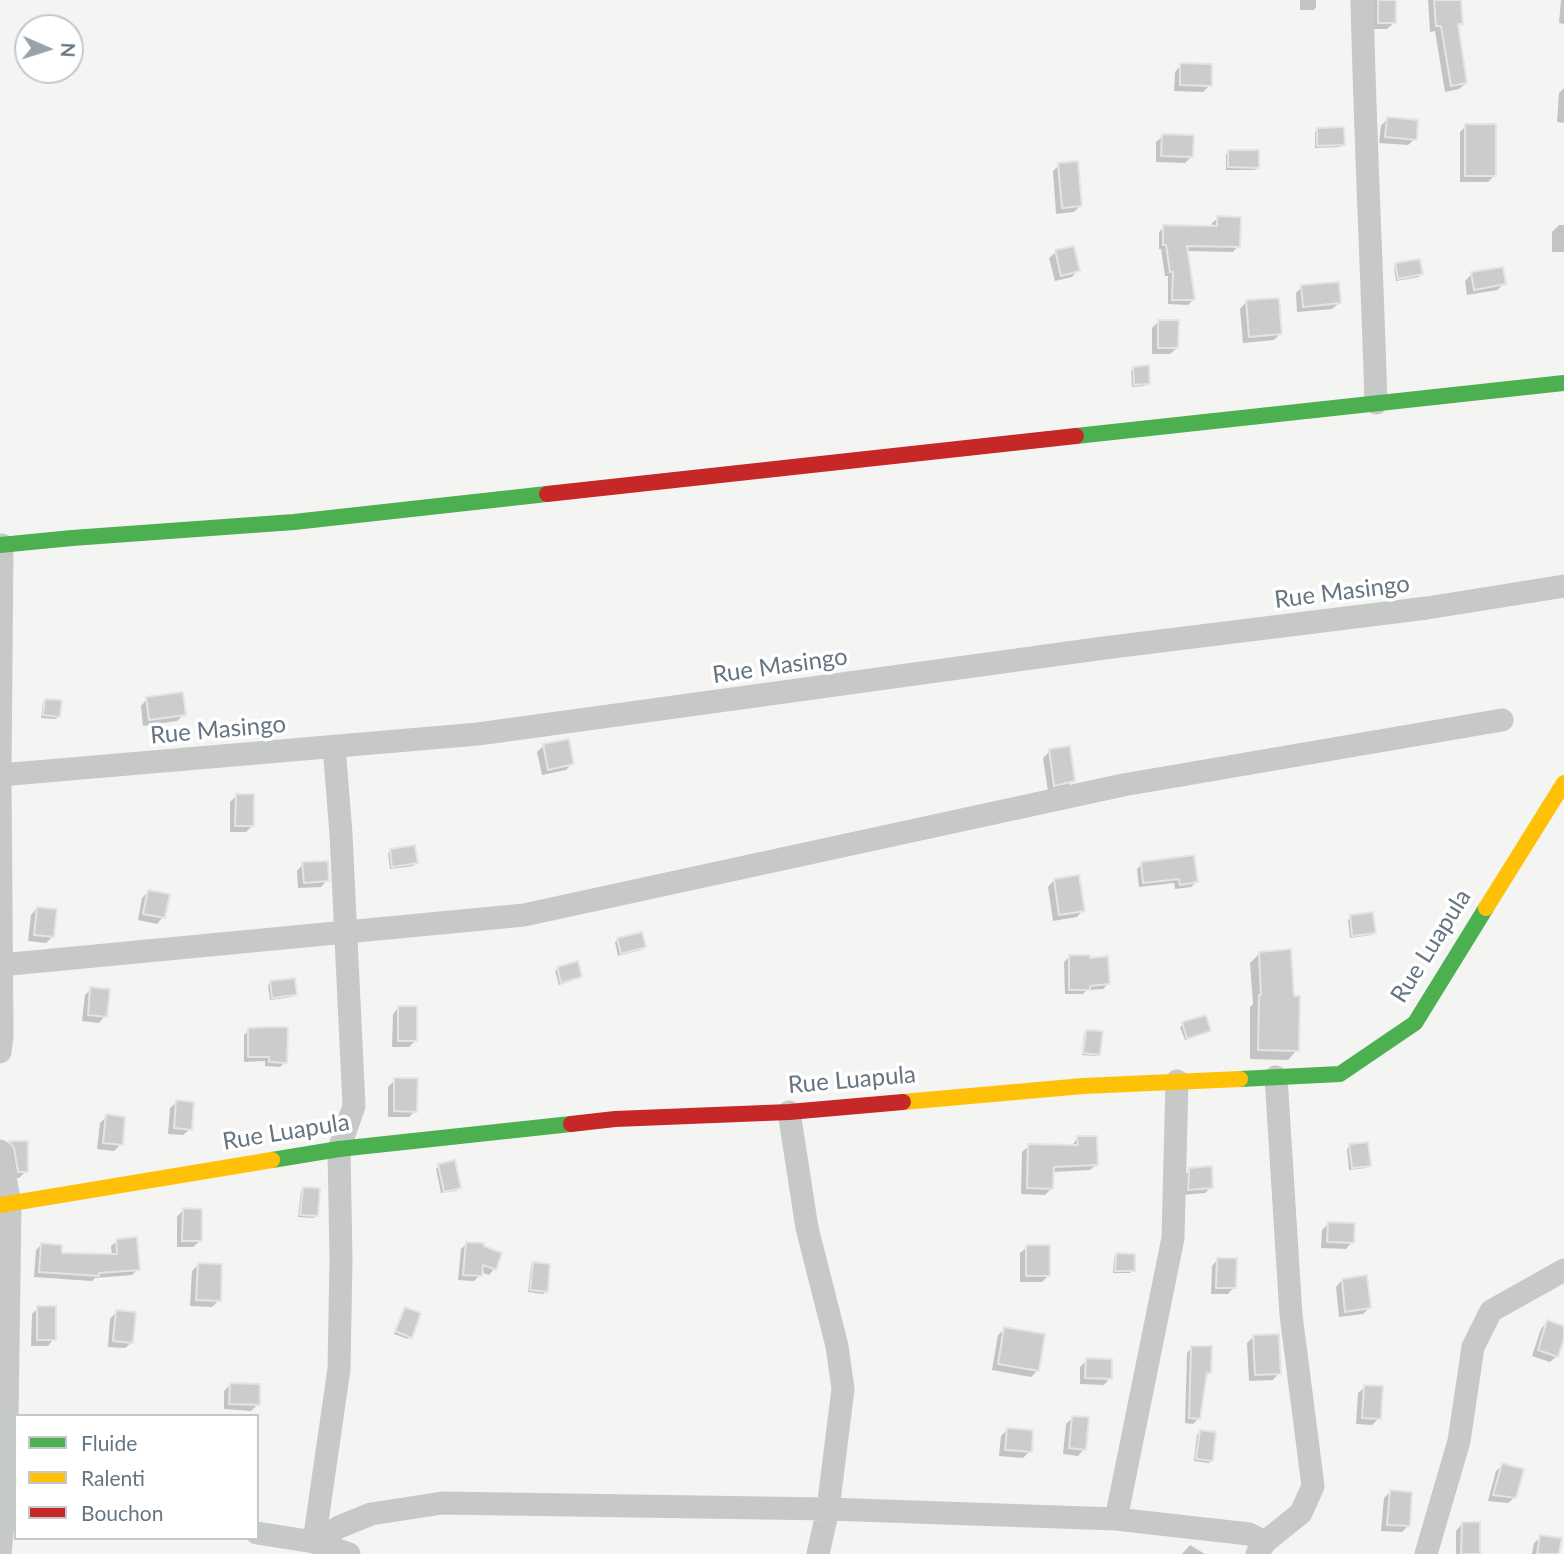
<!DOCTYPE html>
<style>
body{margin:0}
#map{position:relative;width:1564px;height:1554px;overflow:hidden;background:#f4f5f3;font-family:Lato,sans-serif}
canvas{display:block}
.legend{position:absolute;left:14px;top:1414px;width:245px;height:126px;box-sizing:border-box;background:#fff;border:2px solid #c2c8cd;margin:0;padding:9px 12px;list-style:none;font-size:21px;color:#667582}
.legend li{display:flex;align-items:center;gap:14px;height:35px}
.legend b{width:35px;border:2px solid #c2c8cd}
.north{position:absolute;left:14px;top:14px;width:70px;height:70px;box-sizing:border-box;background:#fff;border:2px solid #c2c8cd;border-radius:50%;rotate:93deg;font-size:19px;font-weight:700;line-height:28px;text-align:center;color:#667582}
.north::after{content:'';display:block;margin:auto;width:24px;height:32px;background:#98a2aa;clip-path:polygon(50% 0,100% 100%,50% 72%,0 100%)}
</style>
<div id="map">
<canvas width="1564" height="1554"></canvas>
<ul class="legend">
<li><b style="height:9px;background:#4caf50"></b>Fluide</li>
<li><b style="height:9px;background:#ffc107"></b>Ralenti</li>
<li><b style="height:9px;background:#c62828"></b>Bouchon</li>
</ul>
<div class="north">N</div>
</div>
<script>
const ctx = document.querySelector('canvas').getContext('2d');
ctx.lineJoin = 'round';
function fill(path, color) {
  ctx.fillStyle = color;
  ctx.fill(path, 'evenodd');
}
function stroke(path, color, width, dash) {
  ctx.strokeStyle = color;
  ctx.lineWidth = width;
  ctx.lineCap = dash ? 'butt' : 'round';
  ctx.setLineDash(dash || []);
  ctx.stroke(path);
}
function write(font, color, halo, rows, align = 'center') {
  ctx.font = font + ' Lato,sans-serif';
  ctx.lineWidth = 7;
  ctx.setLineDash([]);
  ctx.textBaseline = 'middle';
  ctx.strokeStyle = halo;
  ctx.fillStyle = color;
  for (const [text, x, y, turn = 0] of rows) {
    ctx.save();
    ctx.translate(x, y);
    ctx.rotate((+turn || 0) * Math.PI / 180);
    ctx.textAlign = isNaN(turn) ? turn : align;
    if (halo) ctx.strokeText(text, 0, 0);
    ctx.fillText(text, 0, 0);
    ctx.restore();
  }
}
const shadow = new Path2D(`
 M1300,0H1316V7L1314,10H1300Z
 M1373,0H1394V23L1387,29H1372Z
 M1428,0H1459L1461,23L1457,28L1466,83L1459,89L1445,92L1435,31L1430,32Z
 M1561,0H1564V24L1559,23Z
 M1181,65L1210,85L1203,92L1174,91L1175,72Z
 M1564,88V123L1557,122L1559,93Z
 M1387,119L1415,139L1408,145L1379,143L1381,126Z
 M1466,126L1495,175L1488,182H1460V132Z
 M1318,129L1343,145L1340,147L1315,148V132Z
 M1163,136L1192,156L1185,163L1156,162V142Z
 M1229,152L1258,167L1255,170H1226V154Z
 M1059,165L1080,206L1074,212L1056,214L1053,171Z
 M1218,218L1238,246L1233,252L1186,251L1193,300L1188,305L1168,304V276H1165L1161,249H1159V232L1164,227H1212V223Z
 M1559,225H1564V252H1552V232Z
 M1056,252L1078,270L1072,277L1055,281L1049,258Z
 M1396,265L1421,274L1419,277L1396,281L1394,268Z
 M1472,274L1504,284L1497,290L1467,295L1465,281Z
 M1302,287L1339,303L1332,309L1297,312L1296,293Z
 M1246,302L1280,334L1274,340L1243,343L1240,309Z
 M1158,322L1177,348L1170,354H1152V328Z
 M1134,368L1148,383L1145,386L1132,387L1131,371Z
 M147,699L184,714L177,721L143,726L141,706Z
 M45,701L59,716L56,719L41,718L43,703Z
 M543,746L572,763L566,770L542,775L537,752Z
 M1050,751L1073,780L1067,787L1048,791L1043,758Z
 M236,796L252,826L246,832H230V802Z
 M391,851L416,863L413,866L390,869L388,853Z
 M303,864L327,880L321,887L298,888L297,871Z
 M1142,864L1196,882L1191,887L1175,889L1174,883L1139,887L1137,869Z
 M1054,880L1083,910L1077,917L1053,921L1048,887Z
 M149,891L163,917L157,924L138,920L142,898Z
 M37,908L53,936L46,943L28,941L31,915Z
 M1351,917L1374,932L1371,935L1350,938L1348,920Z
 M618,940L644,947L641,950L618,956L615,942Z
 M1259,954L1297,1050L1288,1060L1250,1059V1007L1253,1004L1250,963Z
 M1069,957L1108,984L1103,989L1087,990L1083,994H1065L1064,962Z
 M558,968L581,977L578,979L559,985L555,971Z
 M271,983L295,994L292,997L270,1000L268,985Z
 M91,989L105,1016L99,1023L82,1021L85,995Z
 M399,1007L415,1041L409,1047H392L393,1014Z
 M1183,1024L1209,1030L1206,1033L1185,1040L1180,1027Z
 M249,1030L285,1062L280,1067L265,1066V1061L244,1062V1035Z
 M1086,1032L1099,1054L1096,1056L1082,1055L1084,1034Z
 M395,1080L415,1111L409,1117H388V1087Z
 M177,1102L190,1129L183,1135L168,1134L170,1108Z
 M107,1116L121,1144L114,1151L97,1149L100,1123Z
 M1078,1138L1097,1164L1090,1170L1052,1172V1188L1045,1195L1021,1194L1022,1152L1029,1146L1072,1147V1145Z
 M10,1142L28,1143L29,1155L26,1158V1171L19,1178H12L4,1148Z
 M1349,1146L1369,1165L1366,1168L1349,1170L1347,1149Z
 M439,1166L459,1188L456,1191L441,1193L436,1169Z
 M1190,1170L1211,1187L1205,1193L1182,1195L1183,1177Z
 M303,1189L316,1216L314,1218L298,1217L301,1191Z
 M183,1210L200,1241L193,1247H177V1217Z
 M1328,1224L1352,1242L1346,1249L1321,1248L1322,1230Z
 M117,1241L138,1269L132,1275L95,1278L92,1281L34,1277L36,1250L41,1245L60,1255L112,1256L111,1246Z
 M467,1243L494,1269L489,1275L480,1272V1275L474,1281L458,1280L461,1249Z
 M1027,1247L1048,1276L1042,1282H1020V1253Z
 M1117,1255L1133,1270L1130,1273H1113L1114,1258Z
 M1218,1259L1234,1287L1228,1294H1211L1212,1266Z
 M533,1263L546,1291L543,1294L528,1292L531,1266Z
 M198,1265L219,1300L212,1307L190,1306L192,1271Z
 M1342,1280L1369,1308L1363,1314L1339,1317L1336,1287Z
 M38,1308L54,1339L48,1346H31L32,1314Z
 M405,1309L410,1337L408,1339L394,1334L402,1312Z
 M116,1312L132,1342L125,1348L108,1347L110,1319Z
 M1547,1322L1564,1327V1333L1557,1356L1550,1362L1532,1356L1541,1329Z
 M1005,1329L1037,1371L1031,1377L992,1370L998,1335Z
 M1254,1336L1279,1373L1273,1380L1249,1381L1247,1343Z
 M1192,1347L1210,1373L1205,1377L1198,1419L1193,1424L1185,1423L1187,1353Z
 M1087,1360L1110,1378L1104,1385L1080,1384V1367Z
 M231,1384L258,1404L251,1411L224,1409V1391Z
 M1365,1387L1379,1418L1372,1425L1356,1424L1358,1393Z
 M1072,1418L1084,1449L1078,1456L1063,1454L1066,1424Z
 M1007,1430L1030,1451L1023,1458L999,1456L1001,1436Z
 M1200,1432L1211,1461L1209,1463L1194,1461L1197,1435Z
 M1503,1465L1515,1497L1508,1503L1488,1501L1496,1471Z
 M1390,1492L1408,1526L1402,1532L1381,1531L1384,1498Z
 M1462,1524L1479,1554H1456V1531Z
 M1541,1537L1557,1554H1532L1534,1543Z
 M1190,1545L1205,1554H1182Z`);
const building = new Path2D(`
 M1378,0H1396V23H1378Z
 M1434,0H1461L1463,24H1458L1467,83L1451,86L1441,26H1436Z
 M1180,63L1212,64V86L1180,85Z
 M1387,117L1418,120L1417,140L1385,137Z
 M1465,124H1496V176H1465Z
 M1344,127L1345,145L1317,146V128Z
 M1162,134L1194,135L1193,157L1161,156Z
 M1228,150H1259V168L1228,167Z
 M1078,161L1082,206L1062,208L1058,163Z
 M1217,216L1241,217L1240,247L1187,246L1195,300H1172L1173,272H1170L1166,245H1163V225L1217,226Z
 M1074,246L1080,271L1061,276L1055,250Z
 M1420,259L1423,274L1398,279L1395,263Z
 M1503,267L1506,284L1474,290L1471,272Z
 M1339,282L1341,303L1303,307L1301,285Z
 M1279,298L1282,334L1249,337L1246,300Z
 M1158,320H1179L1178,348H1158Z
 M1149,365L1150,384L1134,385L1133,367Z
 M183,692L186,715L149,720L146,697Z
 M45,699L62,700L60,717L43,715Z
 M569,739L574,764L548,770L543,744Z
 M1070,746L1075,781L1054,786L1049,749Z
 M236,794H254V826H235Z
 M415,845L418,863L392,867L390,849Z
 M1194,855L1198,882L1180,885L1179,879L1143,883L1141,862Z
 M328,861L329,881L304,883L302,862Z
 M1079,875L1085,911L1059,915L1054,879Z
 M148,890L170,894L165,918L143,914Z
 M37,907L57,909L54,937L34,935Z
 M1373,912L1376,933L1352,936L1350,915Z
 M642,932L646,947L621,954L617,938Z
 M1291,949L1294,996H1300L1299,1051L1258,1050L1259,995H1261L1259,952Z
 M1069,955H1090V958L1108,956L1110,984L1090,986V990H1069Z
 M578,961L582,977L561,983L557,967Z
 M295,978L297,995L272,998L270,981Z
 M90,987L110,989L107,1017L88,1015Z
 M398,1006H417V1041H398Z
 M1206,1015L1211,1031L1187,1039L1182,1022Z
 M270,1027H288L287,1063L269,1062V1057H248V1028Z
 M1086,1030L1103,1031L1100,1055L1083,1053Z
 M394,1078H418L417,1112L394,1111Z
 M176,1100L194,1102L192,1130L174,1128Z
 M106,1114L125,1117L123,1145L103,1143Z
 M1077,1136H1097L1098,1165L1054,1167L1053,1189L1027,1188L1028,1144L1078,1145Z
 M9,1141H28V1172H18L14,1148Z
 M1368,1142L1371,1166L1352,1168L1349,1144Z
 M455,1160L461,1188L444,1192L438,1164Z
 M1212,1166L1213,1188L1188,1190L1189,1168Z
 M303,1187L320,1188L318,1216L300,1215Z
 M183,1208L202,1209V1241H182Z
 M1328,1222L1355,1223L1354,1243L1327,1242Z
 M137,1237L140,1270L99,1273V1276L39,1272L41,1243L62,1245V1253L117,1254L116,1239Z
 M466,1242L484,1243V1246L502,1253L496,1270L483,1265L482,1276L463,1275Z
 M1026,1245H1050V1276H1026Z
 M1116,1253L1135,1254V1271H1115Z
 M1217,1258H1237L1236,1288H1216Z
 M533,1262L550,1264L548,1292L530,1290Z
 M198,1263L222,1264L221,1301L196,1300Z
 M1367,1275L1371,1308L1345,1312L1342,1279Z
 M37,1306H56V1340H37Z
 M405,1307L421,1313L412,1338L395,1331Z
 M116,1310L136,1312L133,1343L113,1341Z
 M1547,1320L1564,1326V1339L1558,1357L1538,1350Z
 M1004,1327L1045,1334L1039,1371L998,1364Z
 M1279,1334L1281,1374L1255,1375L1253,1335Z
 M1191,1346H1212L1211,1373H1207L1200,1419L1189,1418Z
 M1086,1358L1112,1359V1379L1085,1378Z
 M230,1383L260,1384V1405L229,1404Z
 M1364,1385L1383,1386L1381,1419L1362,1418Z
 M1072,1416L1089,1417L1086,1450L1069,1448Z
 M1007,1428L1033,1430L1032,1452L1005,1450Z
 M1200,1430L1216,1432L1213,1461L1196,1459Z
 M1502,1463L1524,1469L1516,1498L1493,1495Z
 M1390,1490L1412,1492L1410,1526L1387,1525Z
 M1462,1522H1480V1554H1461Z
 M1540,1535L1562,1538L1559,1554H1537Z`);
const street = new Path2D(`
 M1362,0C1365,135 1372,269 1376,403
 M0,775L478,734L1104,648L1427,608L1564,586
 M0,965L524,915L1123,785L1502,720
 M0,1052L2,1036L0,775L2,545
 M789,1112L807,1228L837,1346L843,1389L828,1509L818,1554
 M0,1151L10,1204L6,1492L0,1554
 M1116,1519L1173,1238L1177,1081
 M257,1533L314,1542L349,1554
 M314,1542L339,1527L371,1514L442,1503L828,1509L1116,1519L1249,1534L1265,1542
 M314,1542L339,1369L341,1260L339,1149L354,1106L341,834L334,746
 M1257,1554L1265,1542L1301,1513L1313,1486L1291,1315L1276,1077
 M1426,1554L1459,1441L1473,1347L1491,1311L1564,1270`);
const fast = new Path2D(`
 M1076,436L1564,383
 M0,545L72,538L294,522L547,494
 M1240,1079L1340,1074L1415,1023L1486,908
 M272,1160L339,1149L571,1124`);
const slow = new Path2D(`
 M1486,908L1564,783
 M903,1102L1083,1086L1240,1079
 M0,1205L272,1160`);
const jam = new Path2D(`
 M547,494L1076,436
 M571,1124L615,1119L789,1112L903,1102`);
const streetNames = [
 ["Rue Masingo",1342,592,-7],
 ["Rue Masingo",780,666,-8],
 ["Rue Masingo",218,730,-5],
 ["Rue Luapula",1431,946,-58],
 ["Rue Luapula",852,1080,-5],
 ["Rue Luapula",286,1132,-9]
];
fill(shadow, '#0003');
fill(building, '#cbcdcd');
stroke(building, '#e4e4e3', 2);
stroke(street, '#c7c8c8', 23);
stroke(fast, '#4caf50', 16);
stroke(slow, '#ffc107', 16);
stroke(jam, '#c62828', 16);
write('24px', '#667582', '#fff', streetNames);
</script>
